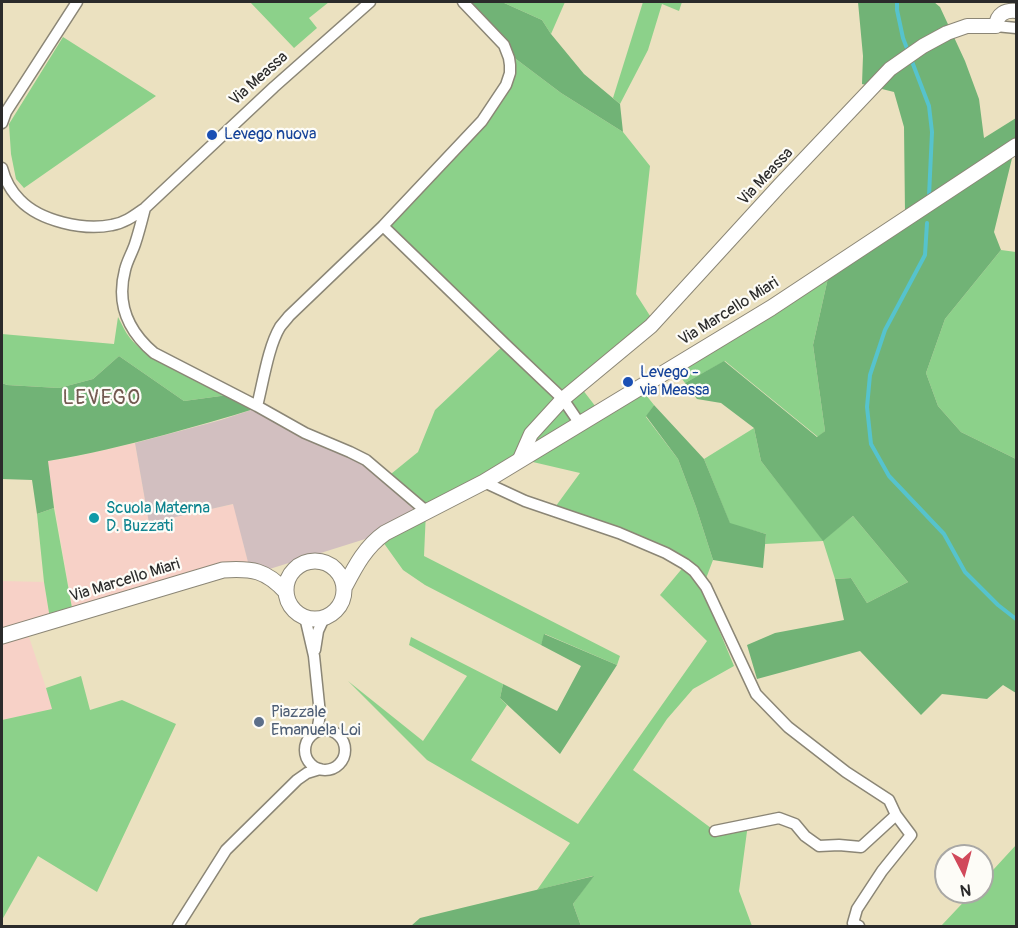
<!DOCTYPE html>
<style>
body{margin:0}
#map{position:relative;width:1018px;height:928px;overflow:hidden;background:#ebe1c0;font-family:Pangolin,sans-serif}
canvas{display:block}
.frame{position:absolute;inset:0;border:3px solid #2b2b2b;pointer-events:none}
.north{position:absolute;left:934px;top:844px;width:60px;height:60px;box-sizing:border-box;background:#fdfcf7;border:2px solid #a9a8a5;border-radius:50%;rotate:174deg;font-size:16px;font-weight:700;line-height:24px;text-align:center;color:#2b2b2b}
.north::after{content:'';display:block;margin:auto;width:21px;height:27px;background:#d1495b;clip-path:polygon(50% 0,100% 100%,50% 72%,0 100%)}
</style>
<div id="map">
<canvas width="1018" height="928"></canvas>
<div class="frame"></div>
<div class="north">N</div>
</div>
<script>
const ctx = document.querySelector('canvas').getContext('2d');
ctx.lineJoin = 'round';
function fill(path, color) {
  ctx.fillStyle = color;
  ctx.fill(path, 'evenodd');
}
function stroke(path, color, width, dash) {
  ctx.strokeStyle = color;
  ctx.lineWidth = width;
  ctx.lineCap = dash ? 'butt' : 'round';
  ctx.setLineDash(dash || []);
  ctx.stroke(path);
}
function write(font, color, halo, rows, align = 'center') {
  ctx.font = font + ' Pangolin,sans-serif';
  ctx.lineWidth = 4.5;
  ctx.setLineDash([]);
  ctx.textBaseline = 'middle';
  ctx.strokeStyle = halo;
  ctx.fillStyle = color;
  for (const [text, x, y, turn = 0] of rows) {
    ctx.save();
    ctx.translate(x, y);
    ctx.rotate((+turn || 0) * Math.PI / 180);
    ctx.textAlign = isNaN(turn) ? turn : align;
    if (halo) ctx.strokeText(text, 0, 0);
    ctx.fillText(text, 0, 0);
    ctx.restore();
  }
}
const built = new Path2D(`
 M135,443L149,522L234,504L249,566L74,619L47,461L70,458Z
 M2,581L44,582L51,625L28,634L53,709L2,720Z`);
const industrial = new Path2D(`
 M257,408L365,461L408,503L409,505L426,511L378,535L260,572L249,566L233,504L149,523L135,443L221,420Z`);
const green = new Path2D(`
 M250,2H329L309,18L317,28L294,48Z
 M502,2H565L551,34L542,20Z
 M643,2H682L679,11L662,4L648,50L620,104L613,98Z
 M63,37L156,96L24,188L16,179L11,154L9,124Z
 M500,47L561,93L623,132L650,166L636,294L652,319L579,385L599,411L638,385L654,405L646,417L678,459L696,507L713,560L702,589L734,666L693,689L667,719L633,770L715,831L748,824L739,891L752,926H581L573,904L593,876L537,890L570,843L427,760L348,681L423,741L467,676L409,645L411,637L503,684L500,698L507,705L471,760L578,824L707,641L660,595L685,565L553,510L580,473L520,459L426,511L424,556L620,656L617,665L545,634L541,645L425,585L403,570L378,535L425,511L409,505L386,478L418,452L435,410L505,344L383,226L482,121L504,86L508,66Z
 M1001,250L1016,252V459L961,432L938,406L926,373L945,319Z
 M832,260L813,345L825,431L818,437L725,361L685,383L671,364Z
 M118,317C122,324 125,332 130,338C151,364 198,380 228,395L184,401L119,356L93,379L59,388L7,385L2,383V334L114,344Z
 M754,428L761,461L823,540L853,516L908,582L867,603L851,578L835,579L823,541L765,544L766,534L730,524L704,459Z
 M54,508L74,619L51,625L44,582L37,514Z
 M81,676L90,710L122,700L176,724L97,892L38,856L2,920V720L52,709L46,688Z
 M1016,845V926H941L973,892H982V882Z`);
const forest = new Path2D(`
 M457,2H502L542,20L551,34L584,74L620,104L623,132L561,93L500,47Z
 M858,2H934L940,7L965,61L979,99L984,138L1016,118V142L994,232L1001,250L945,319L926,373L938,406L961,432L1016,459V693L1003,685L987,699L942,694L921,715L860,651L757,679L747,645L775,633L844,620L835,579L851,578L867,603L908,582L853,516L823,541L761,461L754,428L721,403L697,399L685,383L724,361L817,437L825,431L813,345L832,260L905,213L904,127L894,92L862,84L863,56Z
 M119,356L184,401L228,395L257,408C226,418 195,426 164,435C126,445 87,455 48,461L54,508L37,514L32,480L2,479V383L7,385L59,388L93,379Z
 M654,405L704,459L730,523L766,534L763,568L713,560L696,507L678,459L646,416Z
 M544,634L617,665L560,754L500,698L503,684L557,711L581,666L541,645Z
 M594,876L573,904L581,926H411L420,918Z`);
const stream = new Path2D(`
 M897,2V10L903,38L929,106L932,132L929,196
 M927,223L925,255L885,330L870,375L867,407L871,444L889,476L944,534L965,572L998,605L1016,619`);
const minor = new Path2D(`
 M996,26L1016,28
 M2,123L6,112L77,2
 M2,168C5,180 11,191 20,200C40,221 84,231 112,225C125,223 135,215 145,208L274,87L370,2
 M145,208C142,220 139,232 135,244C132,253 127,261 125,270C116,304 128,331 154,353L257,406L305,433L350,452L366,460L426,511
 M383,226L505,344L563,399L580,424
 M257,406C263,383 268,347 280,327C283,323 286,320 289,316L383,226L482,121L506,85L510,73V65L509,58L504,45L463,2
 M484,482L525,501L619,533L666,553L685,564L694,571L706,587L756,694L788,727L846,772L889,800L896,815
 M305,617L314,656L320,714L318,726L314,733
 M315,650L318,631L324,618
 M305 750a20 20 0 1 1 40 0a20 20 0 1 1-40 0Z
 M715,831L779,818L795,824L805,836L819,846L839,845L861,847L896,815L911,835L882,871L857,909L853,923L859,926
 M178,926L226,850L297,780L307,773L320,769`);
const tertiary = new Path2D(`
 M520,459L531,434L563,399L651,326L780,185L890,69L923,46L947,33L967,26H996C997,14 1005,10 1016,11`);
const secondary = new Path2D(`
 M286 590a29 29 0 1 1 58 0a29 29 0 1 1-58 0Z
 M344,588C355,567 365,547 385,533L484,482L771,308L1016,146
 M2,636L223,570C252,568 266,570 286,592`);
const markers = [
 [212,135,6,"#1a4fb4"],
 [628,382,6,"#1a4fb4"],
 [94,518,6,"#0f9aa8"],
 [259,722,6,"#5c6f8a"]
];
const streetNames = [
 ["Via Meassa",259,79,-42],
 ["Via Meassa",766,177,-47],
 ["Via Marcello Miari",729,312,-32],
 ["Via Marcello Miari",125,581,-17]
];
const transitNames = [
 ["Levego nuova",224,135],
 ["Levego -",640,373],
 ["via Meassa",640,391]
];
const cultureNames = [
 ["Scuola Materna",106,509],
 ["D. Buzzati",106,527]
];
const serviceNames = [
 ["Piazzale",271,713],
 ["Emanuela Loi",271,731]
];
const quarterNames = [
 ["LEVEGO",102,399]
];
fill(built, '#f7d1c7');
fill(industrial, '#d2bfc0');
fill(green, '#8cd18a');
fill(forest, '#71b376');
stroke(stream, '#56c3cd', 4);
stroke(minor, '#8b8676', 13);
stroke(tertiary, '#8b8676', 16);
stroke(secondary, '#8b8676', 17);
stroke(minor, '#fff', 10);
stroke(tertiary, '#fff', 14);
stroke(secondary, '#fff', 15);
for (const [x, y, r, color] of markers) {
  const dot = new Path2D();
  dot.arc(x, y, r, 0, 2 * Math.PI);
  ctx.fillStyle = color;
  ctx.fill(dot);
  stroke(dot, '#fdfcf7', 2);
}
write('16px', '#2b2b2b', '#fdfcf7', streetNames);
write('16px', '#164399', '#fdfcf7', transitNames, 'left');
write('16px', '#0d838f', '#fdfcf7', cultureNames, 'left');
write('16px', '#4e5e75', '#fdfcf7', serviceNames, 'left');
ctx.letterSpacing = '1.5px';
write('20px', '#725950', '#fdfcf7', quarterNames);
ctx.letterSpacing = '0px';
</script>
